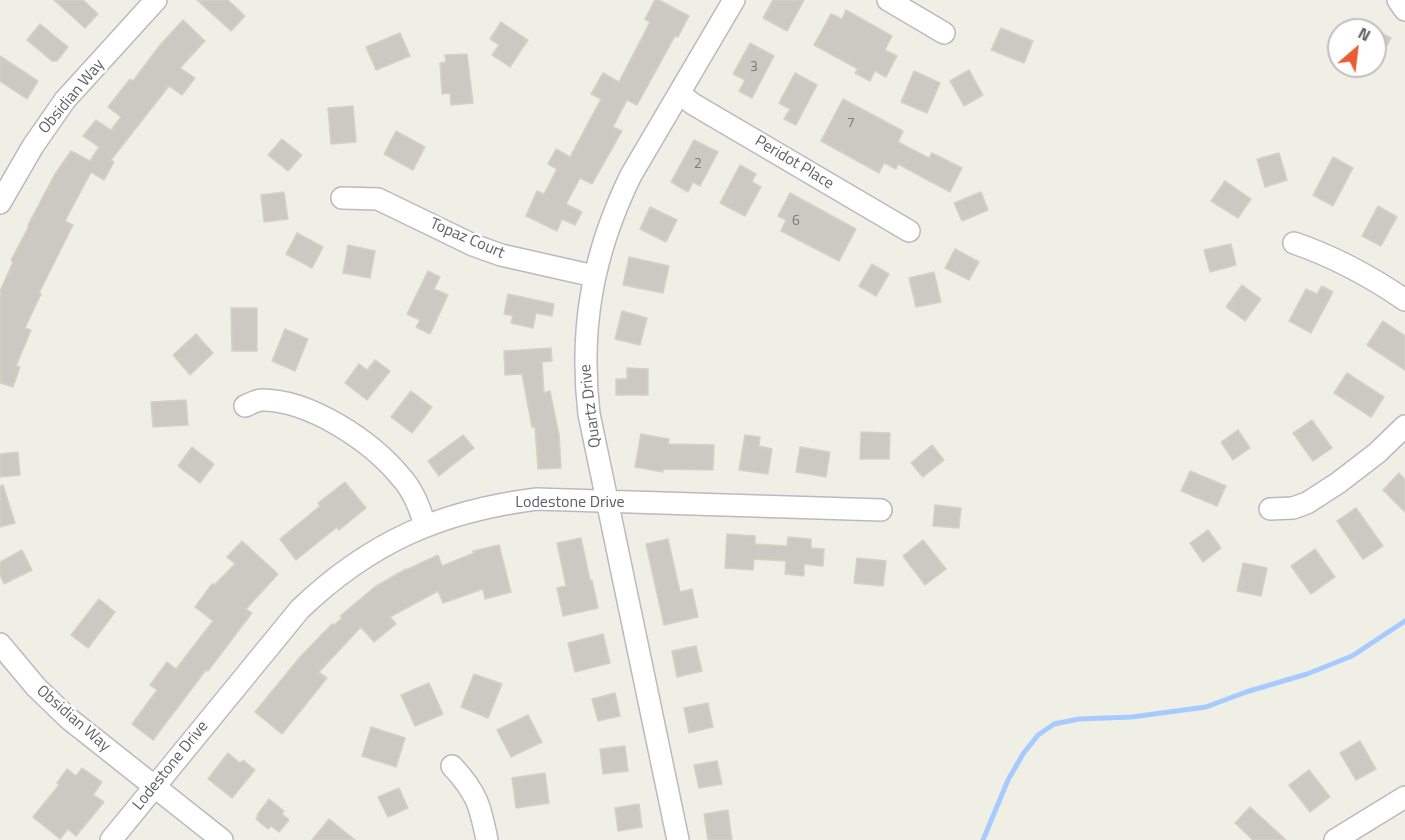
<!DOCTYPE html>
<style>
body{margin:0}
#map{position:relative;width:1405px;height:840px;overflow:hidden;background:#f0efe6;font-family:"Titillium Web",sans-serif}
canvas{display:block}
.north{position:absolute;left:1327px;top:18px;width:60px;height:60px;box-sizing:border-box;background:#fff;border:2px solid #bfbfc2;border-radius:50%;rotate:28deg;font-size:16px;font-weight:700;line-height:24px;text-align:center;color:#5e6066}
.north::after{content:'';display:block;margin:auto;width:21px;height:27px;background:#ea5d32;clip-path:polygon(50% 0,100% 100%,50% 72%,0 100%)}
</style>
<div id="map">
<canvas width="1405" height="840"></canvas>
<div class="north">N</div>
</div>
<script>
const ctx = document.querySelector('canvas').getContext('2d');
ctx.lineJoin = 'round';
function stroke(path, color, width, dash) {
  ctx.strokeStyle = color;
  ctx.lineWidth = width;
  ctx.lineCap = dash ? 'butt' : 'round';
  ctx.setLineDash(dash || []);
  ctx.stroke(path);
}
function fill(path, color) {
  ctx.fillStyle = color;
  ctx.fill(path, 'evenodd');
}
function write(font, color, halo, rows, align = 'center') {
  ctx.font = font + ' "Titillium Web",sans-serif';
  ctx.lineWidth = 5;
  ctx.setLineDash([]);
  ctx.textBaseline = 'middle';
  ctx.strokeStyle = halo;
  ctx.fillStyle = color;
  for (const [text, x, y, turn = 0] of rows) {
    ctx.save();
    ctx.translate(x, y);
    ctx.rotate((+turn || 0) * Math.PI / 180);
    ctx.textAlign = isNaN(turn) ? turn : align;
    if (halo) ctx.strokeText(text, 0, 0);
    ctx.fillText(text, 0, 0);
    ctx.restore();
  }
}
const stream = new Path2D(`
 M983,840L1008,780L1023,754L1038,735L1054,724L1079,719L1132,717L1206,707L1246,692L1307,674L1352,656L1405,621`);
const building = new Path2D(`
 M54,0H83L98,14L85,28Z
 M197,0H228L245,16L231,31Z
 M655,0H659L689,16L678,37L675,36L637,105L627,100L613,127L622,131L592,184L580,178L566,204L582,212L575,225L562,219L557,231L526,216L537,191L544,194L557,169L548,164L556,149L570,157L601,99L591,94L603,73L619,82L650,22L645,19Z
 M773,0H804L787,31L763,18Z
 M846,10L892,36L885,50L897,56L886,77L875,71L870,81L855,73L858,69L814,45L831,14L842,19Z
 M183,20L205,41L180,68L195,78L182,95L169,86L111,160L114,162L104,180L91,172L65,221L73,225L39,293L41,294L25,328L31,330L16,366L20,367L13,387L0,383V291L13,262L11,260L29,226L28,225L55,174L71,151L90,161L99,147L83,136L96,120L111,130L121,117L108,107L130,79L133,81L160,45Z
 M501,22L528,40L510,67L492,55L499,45L490,39Z
 M40,24L68,47L57,61H52L27,40Z
 M1001,28L1033,41L1024,63L991,50Z
 M1375,30L1391,38L1375,68Z
 M400,33L410,56L376,70L366,47Z
 M750,43L774,56L752,98L739,91L745,80L733,74Z
 M467,54L473,103L451,105L450,93L442,94L440,63L446,62L445,55Z
 M0,56L38,81L27,99L0,81Z
 M969,70L983,95L964,106L950,81Z
 M914,71L940,83L927,113L901,102Z
 M795,73L817,85L796,125L784,119L790,109L779,103Z
 M843,99L903,131L898,142L929,158L932,153L962,168L950,192L898,164L896,169L884,163L879,173L821,141Z
 M353,106L356,142L331,144L328,108Z
 M396,131L425,147L413,170L384,154Z
 M282,139L302,155L288,171L268,155Z
 M694,140L718,152L700,186L693,182L688,192L671,182Z
 M1279,153L1287,180L1265,187L1257,159Z
 M1333,157L1353,168L1333,206L1313,195Z
 M740,165L756,174L752,182L761,187L745,216L720,203Z
 M1225,181L1251,199L1238,218L1211,201Z
 M284,192L288,219L264,222L261,195Z
 M981,192L988,210L962,221L954,203Z
 M790,193L856,229L839,261L781,231L786,220L778,216Z
 M1378,206L1397,217L1381,246L1362,236Z
 M650,207L677,220L666,242L640,229Z
 M297,233L323,247L312,268L286,254Z
 M1231,244L1236,265L1210,272L1204,250Z
 M348,245L375,251L370,278L343,273Z
 M955,249L979,262L969,280L945,268Z
 M629,257L669,266L663,293L623,285Z
 M872,264L889,274L876,296L859,286Z
 M428,271L440,277L434,289L448,295L430,334L416,327L420,320L407,314Z
 M934,272L941,302L916,307L909,278Z
 M1242,285L1261,299L1245,321L1226,307Z
 M1322,286L1333,292L1311,333L1289,321L1306,289L1317,294Z
 M508,294L554,304L552,316L536,313L533,328L511,323L513,316L504,314Z
 M231,308H257V351H232Z
 M622,311L647,318L640,345L615,339Z
 M1383,321L1405,336V370L1367,345Z
 M285,329L308,339L295,371L272,361Z
 M196,334L213,353L190,375L173,355Z
 M551,348L552,361L542,362L544,393L550,391L559,435L561,468L538,469L535,427H532L522,374L505,375L504,351Z
 M375,360L390,371L367,400L345,383L359,364L367,370Z
 M627,368L648,369V395H616V379H627Z
 M1347,373L1384,397L1371,417L1334,393Z
 M411,391L432,407L412,433L391,417Z
 M186,400L188,425L153,427L151,402Z
 M1312,420L1332,448L1313,461L1293,433Z
 M1238,430L1250,448L1233,460L1221,442Z
 M861,432L890,433L889,459H860Z
 M641,434L669,439L668,444L714,445L713,470L663,469V472L635,467Z
 M463,435L474,448L439,476L428,461Z
 M745,435L760,437L759,446L772,449L768,474L739,470Z
 M932,445L944,460L923,477L911,463Z
 M192,447L214,464L200,483L178,466Z
 M800,447L830,452L826,477L796,472Z
 M18,452L20,475L0,477V454Z
 M1190,471L1226,486L1217,506L1181,491Z
 M1399,473L1405,480V512L1383,490Z
 M345,482L366,508L339,530L337,527L296,560L280,539L320,506L318,503Z
 M3,485L15,523L0,527V486Z
 M935,505L961,508L959,528L933,526Z
 M1356,508L1383,546L1363,559L1337,521Z
 M1208,530L1221,548L1203,562L1190,543Z
 M727,534L755,536V544L787,546L788,537L811,539V548L824,549L823,566L804,564V576L785,574L786,561L754,559L753,570L725,568Z
 M581,538L590,580H592L598,608L563,616L557,588L566,586L557,543Z
 M668,539L680,592L692,589L698,617L664,625L646,544Z
 M923,540L946,569L925,585L903,556Z
 M242,541L278,574L246,609L252,613L208,671L206,670L153,740L132,724L157,690L150,685L167,662L176,669L213,621L195,607L212,584L214,585L235,564L227,557Z
 M499,545L511,592L485,599L483,589L443,603L438,591L390,617L396,624L374,642L361,627L319,672L327,678L282,734L255,712L300,657L332,624L334,625L342,618L340,616L376,586L406,569V570L438,555L442,566L474,553L473,551Z
 M1315,549L1335,577L1311,594L1291,566Z
 M22,550L32,570L4,584L0,575V562Z
 M857,558L886,561L883,586L854,583Z
 M1243,563L1267,568L1261,596L1237,591Z
 M99,599L115,612L88,648L71,635Z
 M603,634L610,663L575,672L568,643Z
 M696,646L702,671L677,677L672,651Z
 M474,674L502,684L488,718L461,707Z
 M429,683L443,714L415,726L401,695Z
 M615,693L620,716L598,721L592,699Z
 M708,703L713,727L689,733L684,708Z
 M528,715L542,742L511,757L497,730Z
 M371,727L405,738L396,767L362,756Z
 M1360,741L1376,769L1356,780L1340,753Z
 M625,746L628,771L603,774L600,749Z
 M228,753L240,763L243,760L255,770L232,798L208,779Z
 M717,761L722,784L699,788L694,765Z
 M82,768L102,782L93,795L104,802L76,836L68,829L60,839L33,817L59,785L57,783L67,769L76,776Z
 M1309,770L1330,797L1310,812L1289,785Z
 M545,773L549,803L516,808L512,778Z
 M399,788L408,808L388,817L378,797Z
 M269,799L284,811L282,814L289,820L279,832L271,826L268,829L256,819L258,816L257,815Z
 M639,804L642,827L618,831L615,808Z
 M1250,807L1286,840H1253L1235,823Z
 M728,810L732,840H708L704,814Z
 M329,819L355,840H312Z`);
const minor = new Path2D(`
 M888,0L944,33
 M1398,0L1405,10
 M680,94L693,104L909,231
 M342,198L378,199L473,245L501,255L594,276
 M0,203L33,146L65,100L156,0
 M1294,243C1335,257 1370,276 1405,300
 M245,406C250,404 257,400 262,400C310,400 371,441 400,476C413,490 419,506 425,525
 M1270,509L1293,508L1307,503L1338,483L1377,453L1405,426
 M0,644L36,687L68,718L222,840
 M452,766C477,793 480,805 487,840
 M111,840L300,609C370,542 441,511 537,499L881,510
 M678,840L589,414C579,327 593,253 631,175L734,0
 M1335,840L1405,797`);
const numberNames = [
 ["3",754,68],
 ["7",851,124],
 ["2",698,165],
 ["6",796,222]
];
const streetNames = [
 ["Obsidian Way",72,97,-50],
 ["Peridot Place",794,163,31],
 ["Topaz Court",467,239,23],
 ["Quartz Drive",591,406,-97],
 ["Lodestone Drive",570,503],
 ["Obsidian Way",73,719,41],
 ["Lodestone Drive",171,766,-51]
];
stroke(stream, '#a7cbff', 5);
fill(building, '#ccc9c3');
stroke(building, '#d5d2c4', 1.5);
stroke(minor, '#b8bac0', 24);
stroke(minor, '#fff', 21);
write('14px', '#7a7a7d', null, numberNames);
write('16px', '#5e6066', '#fff', streetNames);
</script>
